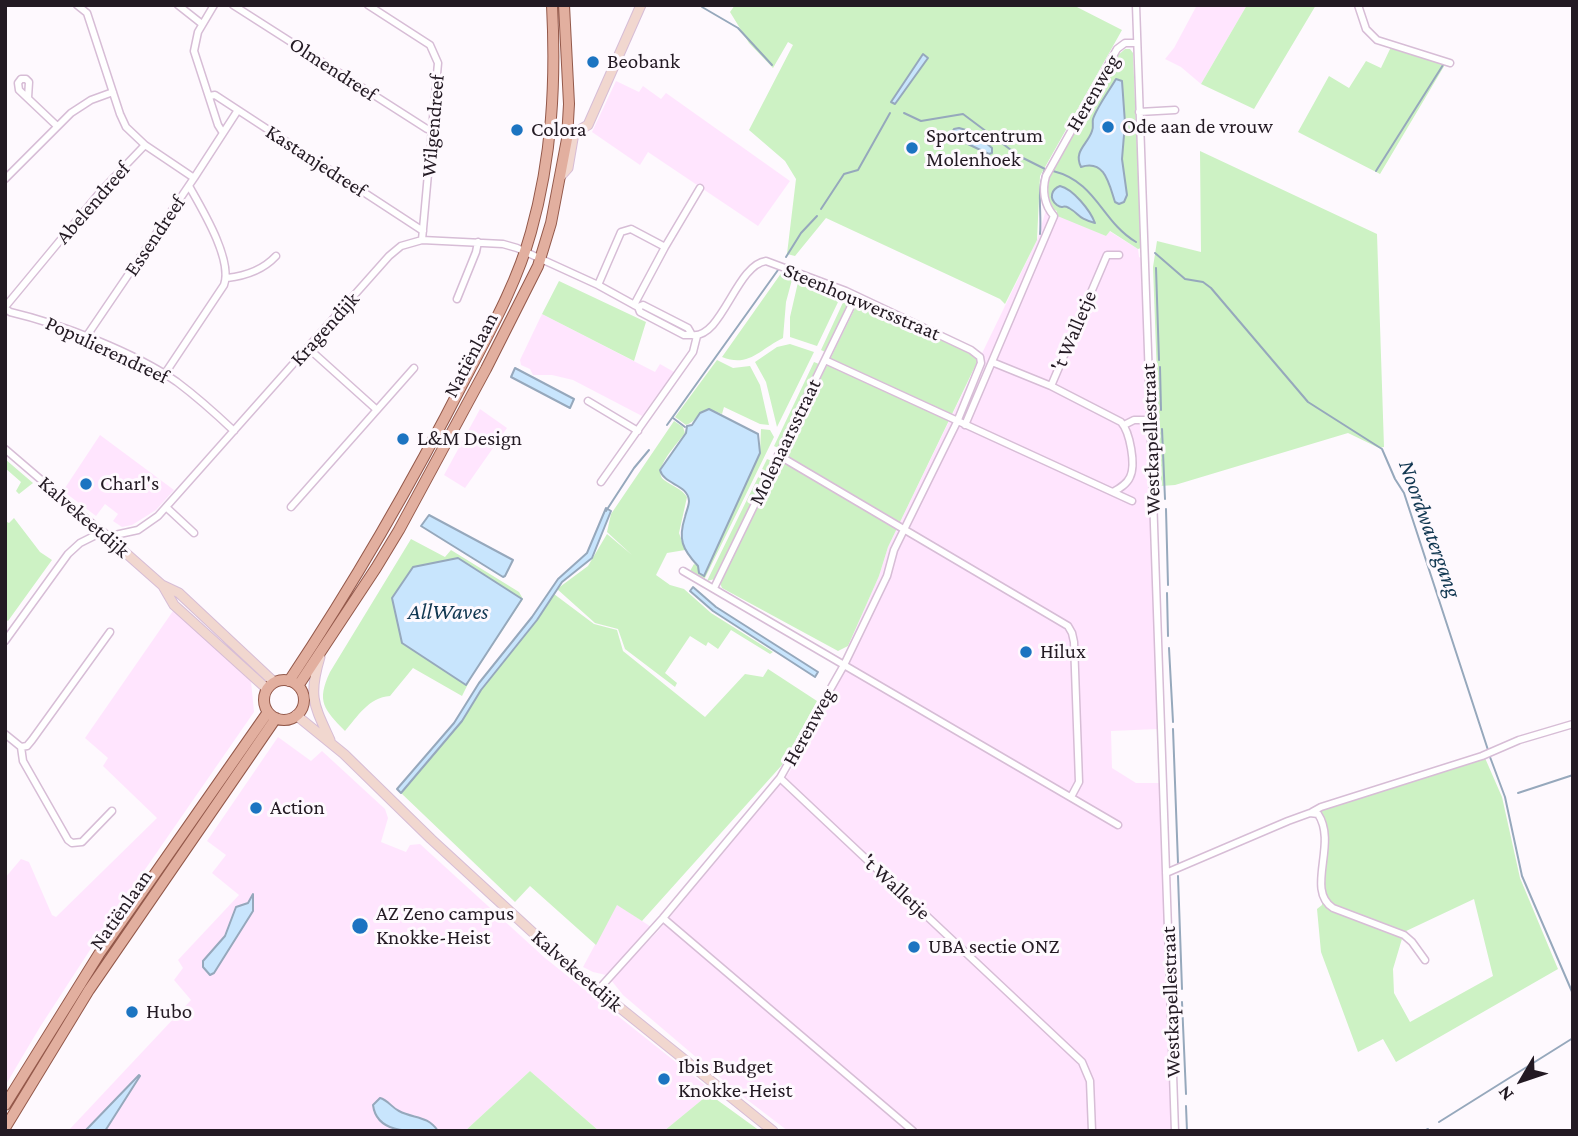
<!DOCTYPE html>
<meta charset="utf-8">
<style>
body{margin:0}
#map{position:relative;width:1578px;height:1136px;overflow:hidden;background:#fef9fe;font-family:"Crimson Pro",serif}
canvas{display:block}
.frame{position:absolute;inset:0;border:7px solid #231a23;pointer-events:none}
.north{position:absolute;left:1487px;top:1045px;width:70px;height:70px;-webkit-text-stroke:5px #fef9fe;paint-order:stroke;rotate:231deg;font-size:19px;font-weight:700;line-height:28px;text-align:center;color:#231a23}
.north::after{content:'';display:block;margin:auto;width:24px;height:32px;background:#231a23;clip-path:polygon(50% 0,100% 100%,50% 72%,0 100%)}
</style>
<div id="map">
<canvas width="1578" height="1136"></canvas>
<div class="frame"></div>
<div class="north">N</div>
</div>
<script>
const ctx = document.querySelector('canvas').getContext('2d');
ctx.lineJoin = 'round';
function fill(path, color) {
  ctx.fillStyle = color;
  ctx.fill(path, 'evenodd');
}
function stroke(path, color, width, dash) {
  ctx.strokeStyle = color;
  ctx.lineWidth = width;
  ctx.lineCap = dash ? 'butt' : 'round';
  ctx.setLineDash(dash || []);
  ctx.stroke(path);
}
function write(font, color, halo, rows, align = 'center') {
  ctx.font = font + ' "Crimson Pro",serif';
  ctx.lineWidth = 6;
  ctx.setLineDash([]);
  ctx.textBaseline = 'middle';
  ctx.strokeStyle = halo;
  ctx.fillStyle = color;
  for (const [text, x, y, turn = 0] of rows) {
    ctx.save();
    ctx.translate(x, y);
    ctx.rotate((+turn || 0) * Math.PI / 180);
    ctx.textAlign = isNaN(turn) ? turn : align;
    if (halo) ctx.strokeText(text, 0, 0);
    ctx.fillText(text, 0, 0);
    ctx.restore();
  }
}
const built = new Path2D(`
 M1197,5H1247L1201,84L1181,67L1165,59L1174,48Z
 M616,81L639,92L643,86L661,99L666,93L790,181L758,226L648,152L640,165L592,132Z
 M1046,210L1106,236L1109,231L1138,249L1139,257L1141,258L1158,729L1111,731L1112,768L1136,783H1161L1173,1131H788L737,1092L623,995L611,980L659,930L789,773L854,653L848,646L879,576L888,547L1037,240Z
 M542,314L655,372L660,364L674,372L642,416L573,380L552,375H533L530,369L521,365L520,360Z
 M480,409L507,428L465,488L444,475Z
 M100,435L174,490L156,510L132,525L122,527L113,521L118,514L105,504L96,516L63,491Z
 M173,611L192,625L251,681L254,712L101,933L40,1027L5,1086V878L21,859L29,862L52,915L56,917L157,818L103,766L108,758L85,738Z
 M278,737L311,761L322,751L385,809L388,818L381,842L406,852L410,845L420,844L545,958L711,1090L709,1094L664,1131H599L530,1071L465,1131H68L191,1000L174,980L183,968L178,960L239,895L212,873L226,855L207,841Z
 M617,904L651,927L606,975L593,972L583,967Z`);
const green = new Path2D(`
 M735,5H1073L1122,30L1040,176L1037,240L1005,304L1000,299L826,218L795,256L787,254L796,179L785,161L749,130L793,45L788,42L773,68L749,43L730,12Z
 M1247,5H1316L1254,109L1201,84Z
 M1391,47L1446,63L1380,174L1298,132L1329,76L1349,88L1366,61L1381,68Z
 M1125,49H1130L1133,53L1141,248L1138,249L1110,231L1106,236L1055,215L1057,211L1050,208L1046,190L1050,176L1116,57Z
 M1200,151L1377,234L1384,447L1379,448L1348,433L1175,485L1161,486L1153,267L1157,241L1201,252Z
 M782,272L793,276L786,302L783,338C760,349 749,368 722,357Z
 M799,278L837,293L835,298L839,300L817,346L790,337V317Z
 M559,281L646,322L634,361L542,314Z
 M846,296L848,303L825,352L821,350Z
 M861,296L981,354L888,547L879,576L848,646L838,651L722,588L720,583Z
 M790,344L814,352L777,427L766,382L755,362L777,347Z
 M717,360L733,368L750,366L760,385L769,425L760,424L724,407L722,414L709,409C697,413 696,422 686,425L675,417Z
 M814,362L819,364L778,448L774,446Z
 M674,421L683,427L685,433C678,443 651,470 664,480C673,487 681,488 687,497L679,533L685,550L667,553L656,575L670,585L684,589L711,613L773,652L770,654L731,630L718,649L708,642L706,646L690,636L665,673L677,683L675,687L625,649L618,629L595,623L557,589L588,566L607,534L632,555L607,532L611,514Z
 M761,429L770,430L774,437L704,580L690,571L694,564L698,566L699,573L704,576L760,453Z
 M5,459L33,483L19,494L16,491L21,482L5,468Z
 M767,459L772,461L715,579L707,581Z
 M14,518L40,552L52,560L8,621L5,619V521L9,523Z
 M411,539L445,557L451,550L519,592L523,599L471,678L462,696L413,668L390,696C369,697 357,717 345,731C324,709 316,702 330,672Z
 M554,594L594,624L617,630L623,651L705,717L745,674L763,677L768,669L817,701L782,765L642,921L617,905L596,945L530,886L515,902L401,793L462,721L481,690L537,620Z
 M1485,758L1502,797L1520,878L1558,969L1396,1062L1383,1039L1358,1052L1321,952L1317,909L1322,905L1328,831L1326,822L1320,811ZM1474,899L1493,976L1410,1022L1394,993L1393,969L1404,932Z
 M530,1071L599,1131H465Z
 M709,1094L760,1131H664Z`);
const water = new Path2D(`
 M923,54L928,58L895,104L891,102Z
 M1116,79L1122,81L1125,123L1122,159L1127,195L1124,202L1119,204L1115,202C1109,184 1105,159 1081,167C1073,151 1088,144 1092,131C1094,127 1092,123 1093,119C1097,107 1109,91 1116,79Z
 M959,128L973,132L992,148V153L989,154L953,137L951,134L954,129Z
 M1060,186C1073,189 1090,210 1095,223C1077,218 1081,215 1069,208C1061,204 1064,210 1057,205C1048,198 1052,189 1060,186Z
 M515,368L574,399L570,408L511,377Z
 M709,409L758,434L760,453L704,576L699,573L698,566C682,549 678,539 685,517C686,512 689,506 689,501C688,484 664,485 660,470L686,433L687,426L692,425L700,413Z
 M606,508L611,511L592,558L562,582L537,620L481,690L462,721L401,793L397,789L454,723L479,683L532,617L558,579L587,553Z
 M429,515L513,560L505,576L503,577L421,526Z
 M458,558L522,599L466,685L402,643L392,598L413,567Z
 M693,587L716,607L818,672L815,677L713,611L690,591Z
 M253,894V911L214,973L210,975L203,967V961L225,936L236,907L248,903Z
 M139,1075L140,1076L105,1131H85Z
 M380,1098C388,1100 391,1107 399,1111C414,1119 427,1115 438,1131C416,1131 377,1136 373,1105Z`);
const stream = new Path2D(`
 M702,7L738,28L772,65
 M904,113L921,121L963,114L1019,156L1045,169C1036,190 1042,212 1040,234
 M1053,171C1097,182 1101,221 1136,242
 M1376,171L1443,65
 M821,209L844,174L858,170L890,113
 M1155,253L1185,279L1203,282L1211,288L1308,402L1382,449L1395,479L1404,493L1488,750
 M786,257L801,233L817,216
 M1156,268L1159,360
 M1160,367L1161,410
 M673,418L685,427
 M667,425L778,270
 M1162,429L1165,499
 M1166,509L1168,585
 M606,511L634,468L649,450
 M1167,593L1168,636
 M1169,648L1173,722
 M1173,729L1178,863
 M1490,757L1505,797L1522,876L1573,994
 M1518,793L1573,775
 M1178,876L1182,989
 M1182,1002L1186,1094
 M1186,1106L1187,1131
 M1439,1122L1573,1038
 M1424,1131L1428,1129`);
const street = new Path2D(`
 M77,5L87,13L120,114L126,127L145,145
 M178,5L202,24
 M214,5L198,32L194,51L218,125L223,133
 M233,5L427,129H433
 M368,5L430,45L438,63L422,240
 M1136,5L1175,1131
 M1358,5L1366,29L1377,40L1450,63
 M209,96L215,95L423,231
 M28,98L29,82L26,79H21L18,83L19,90L57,126
 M1139,112L1175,110
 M5,179L71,113L91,100L113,92
 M227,278C245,276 263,270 276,256
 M598,285L621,232L631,229L665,247L700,188
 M457,299L476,252L478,242
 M634,305L665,247
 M5,307L101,191L145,145L194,178
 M5,308L10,312C61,324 134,352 177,382C197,397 216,414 234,431
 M86,337L194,178L238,110
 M308,348L377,410
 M825,360L1132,501
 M992,362L1051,386
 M164,375L224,285C233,260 202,209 189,186
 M588,401L638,431
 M965,425L1054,216C1044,205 1042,190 1046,176L1117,49L1125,43H1137
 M1124,425L1134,420H1150
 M5,449L102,532L80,543L68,554L5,641
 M778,455L1068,626L1072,633L1074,642L1079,782L1071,797
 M601,482L693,352L697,336
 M1113,492C1120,488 1127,484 1130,477C1136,465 1130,432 1121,422L1051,386L1107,255H1119
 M166,507L194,533
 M291,507L414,368
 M110,539L115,535L138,530L158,516L389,256L401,246L422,240L503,244L517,248L598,285L638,307L640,312L684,335H692
 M683,571L1118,825
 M714,588L856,296
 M5,734L21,747L23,761L68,840L72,843L82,842L112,811
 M21,747L27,746L32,740L110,632
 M780,778L1082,1062L1090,1081L1092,1131
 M1312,812L1321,807L1482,756L1519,740L1573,724
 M1166,873L1288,821L1310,813L1318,814C1338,844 1305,890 1333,908L1404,935L1412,942L1425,960
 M663,918L913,1131
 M598,990L663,918L780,778L844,665L887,576L894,550L957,422L981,363L980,357L971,350L846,291L766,261C736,265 722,339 692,335L688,328L643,305L638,307`);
const secondary = new Path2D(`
 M561,176L568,168L574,133L588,125L641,5
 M102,532L162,585L179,593L274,682
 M163,586L174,605L267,689
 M320,657C308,697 314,705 330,740
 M296,715L344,754L431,839L578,974L773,1131`);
const primary = new Path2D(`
 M264 700a20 20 0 1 1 40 0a20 20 0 1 1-40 0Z
 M289,681C355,582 412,483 466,377C490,331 517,283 531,232C552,157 556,83 552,5
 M298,686L376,568L399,530L486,369L538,266L551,223L567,139L569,104L564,5
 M5,1105L99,954L268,712
 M5,1128L89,990L276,718`);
const markers = [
 [593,62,7,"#1c74c1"],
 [1108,127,7,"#1c74c1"],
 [517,130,7,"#1c74c1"],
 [912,148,7,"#1c74c1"],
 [403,439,7,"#1c74c1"],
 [86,484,7,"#1c74c1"],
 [1026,652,7,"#1c74c1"],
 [256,808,7,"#1c74c1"],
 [360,926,9,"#1c74c1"],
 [914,947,7,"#1c74c1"],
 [132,1012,7,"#1c74c1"],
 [664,1079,7,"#1c74c1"]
];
const poiNames = [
 ["Beobank",607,62],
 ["Ode aan de vrouw",1122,127],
 ["Colora",531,130],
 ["Sportcentrum",926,136],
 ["Molenhoek",926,160],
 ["L&M Design",417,439],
 ["Charl's",100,484],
 ["Hilux",1040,652],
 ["Action",270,808],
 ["AZ Zeno campus",376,914],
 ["Knokke-Heist",376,938],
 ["UBA sectie ONZ",928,947],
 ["Hubo",146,1012],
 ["Ibis Budget",678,1067],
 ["Knokke-Heist",678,1091]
];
const streetNames = [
 ["Olmendreef",333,69,33],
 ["Herenweg",1093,93,-60],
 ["Wilgendreef",433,126,-85],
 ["Kastanjedreef",316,161,33],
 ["Abelendreef",93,203,-49],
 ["Essendreef",155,236,-56],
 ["Steenhouwersstraat",862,302,23],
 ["Kragendijk",325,329,-48],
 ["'t Walletje",1074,331,-67],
 ["Populierendreef",107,350,25],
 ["Natiënlaan",471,355,-62],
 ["Westkapellestraat",1151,439,-92],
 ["Molenaarsstraat",785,442,-64],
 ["Kalvekeetdijk",84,517,41],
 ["Herenweg",809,727,-61],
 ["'t Walletje",896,887,43],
 ["Natiënlaan",121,910,-55],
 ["Kalvekeetdijk",577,971,41],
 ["Westkapellestraat",1171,1002,-92]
];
const waterNames = [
 ["Noordwatergang",1430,529,70],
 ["AllWaves",448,612]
];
fill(built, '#ffe5fe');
fill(green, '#cdf2c4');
fill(water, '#c8e5fd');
stroke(water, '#96a8bc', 2);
stroke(stream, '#96a8bc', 2);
stroke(street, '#d7bdd6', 9);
stroke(secondary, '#d7bdd6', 11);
stroke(primary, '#93584a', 12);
stroke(street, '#fff', 6);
stroke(secondary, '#f1d7cf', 9);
stroke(primary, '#e2af9f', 10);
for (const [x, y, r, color] of markers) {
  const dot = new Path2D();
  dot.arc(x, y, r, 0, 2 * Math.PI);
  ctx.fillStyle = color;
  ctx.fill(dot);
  stroke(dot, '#fef9fe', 2.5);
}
write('21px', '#231a23', '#fef9fe', poiNames, 'left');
write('21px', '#231a23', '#fef9fe', streetNames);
write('italic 23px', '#113751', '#fef9fe', waterNames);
</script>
